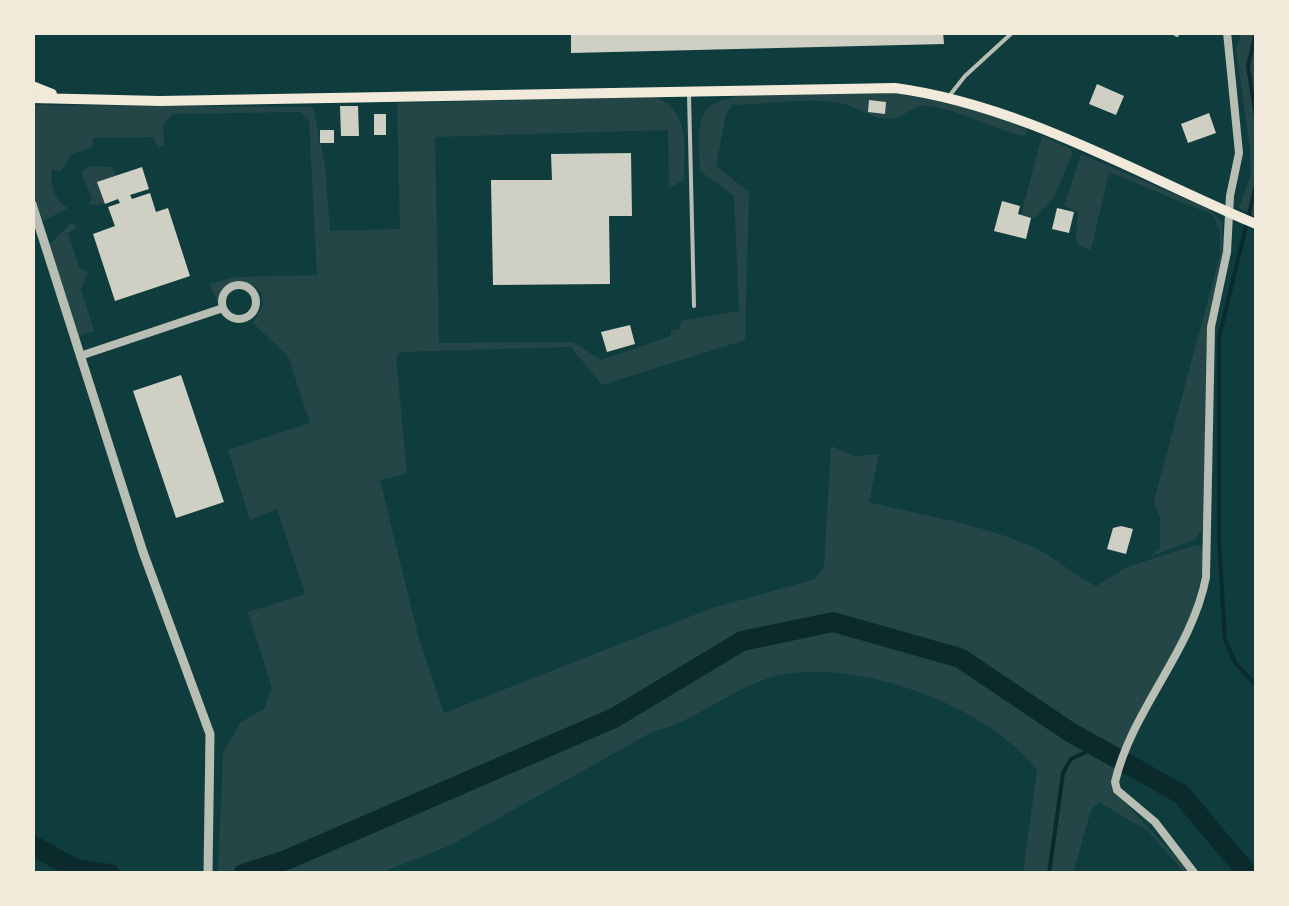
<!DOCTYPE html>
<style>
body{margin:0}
#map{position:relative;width:1289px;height:906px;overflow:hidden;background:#0f3d3e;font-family:Montserrat,sans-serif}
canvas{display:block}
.frame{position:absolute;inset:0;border:35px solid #f1e9da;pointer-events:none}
</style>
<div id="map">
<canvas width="1289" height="906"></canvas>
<div class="frame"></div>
</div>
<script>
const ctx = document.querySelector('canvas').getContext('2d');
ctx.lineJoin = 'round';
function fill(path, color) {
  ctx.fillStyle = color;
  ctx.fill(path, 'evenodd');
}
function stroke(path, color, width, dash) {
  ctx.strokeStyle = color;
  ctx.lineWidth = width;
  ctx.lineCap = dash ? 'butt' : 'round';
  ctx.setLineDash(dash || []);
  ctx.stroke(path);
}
const green = new Path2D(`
 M1241,33H1256V217L1239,208L1251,174L1250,150L1236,49Z
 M888,92L977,109L1027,130L1025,136C996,131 964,111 929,106C912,104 907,116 894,118C873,122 855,104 835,102C802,98 766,104 732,105L726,114L716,166L749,192L745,340L602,385L571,347L401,352L396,357L407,474L380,480L418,635L444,713L712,608L815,579L824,567L831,446L855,456L879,454L869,502C926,517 991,525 1043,552C1061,562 1076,577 1096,586L1127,567L1196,545L1204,548C1203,617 1159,676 1132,738C1125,754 1115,771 1112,789L1191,873H1185L1148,831L1099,802L1091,810L1073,873H1023L1037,770C989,707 864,661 786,674C738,682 699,721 652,732L449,846L380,873H218L223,753L241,722L264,709L272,688L248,612L305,594L277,509L250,520L228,450L310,423L288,356L253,323L263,305L261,292C242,273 226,282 217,302L210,284L235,277L317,275L309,120L300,112L173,114L163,124L164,146L158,148L153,137L93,138V147L72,154L60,172L52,169C50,181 53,201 68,208L43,221L33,194V105L313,107L325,166L330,231L400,229L397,103L656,97C691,113 684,147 684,180L669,188L668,130L435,137L439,343L573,342L601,360L671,336V331L680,329L681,321L739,311L734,196L700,171C700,152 695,126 706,110C723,85 854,93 888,92Z
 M1042,136L1071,149L1072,154L1054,198L1034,218L1021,215Z
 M1081,154L1209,209L1222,222L1223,256L1206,349L1204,527L1194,540L1149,557L1160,548V519L1154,501L1220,255V232L1213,215L1109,172L1091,250L1080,246L1076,239L1078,212L1064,206Z
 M88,166L112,167L116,176L98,182L105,204L88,205L92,198L81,172Z
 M72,222L77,228L68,233L79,267L88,273L81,289L94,331L78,336L49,245Z`);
const stream = new Path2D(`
 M1256,32L1248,66L1256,117
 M1256,185L1219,338V541L1225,640L1236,664L1256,685
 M1049,874L1063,773L1071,759L1097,747`);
const river = new Path2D(`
 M32,845L73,868L110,874
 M243,874L286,860L614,718L742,641L833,622L960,658L1070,732L1181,794L1248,874`);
const building = new Path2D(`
 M571,32H943L944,44L571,53Z
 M1097,84L1124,96L1116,115L1089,104Z
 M869,100L886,102L885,114L868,112Z
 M340,106H358L359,136H341Z
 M1209,113L1216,133L1188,143L1181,124Z
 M374,114H386V135H374Z
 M320,130H334V143H320Z
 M631,153L632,216H609L610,284L493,285L491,180H552L551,154Z
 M142,167L149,189L130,195L132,199L150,193L156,212L168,208L190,276L115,301L93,234L115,226L108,207L120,203L118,199L105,204L97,182Z
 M1002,201L1020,206L1018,214L1031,218L1026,239L994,231Z
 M1057,208L1074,212L1069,233L1052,229Z
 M630,325L635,344L607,352L601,332Z
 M181,375L224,502L176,518L133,391Z
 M1121,526L1133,529L1126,554L1107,549L1113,528Z`);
const service = new Path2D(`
 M1172,32L1177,35
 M689,95L694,306
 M950,95L965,76L1013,32`);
const minor = new Path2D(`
 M222 302a17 17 0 1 1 34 0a17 17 0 1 1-34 0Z
 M80,356L223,308
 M1195,874L1155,822L1117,790L1115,782C1132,709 1192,651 1206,577L1211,327L1227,252L1230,196L1239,153L1227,32`);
const tertiary = new Path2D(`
 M32,204L143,552L210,734L208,874`);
const secondary = new Path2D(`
 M32,86L52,94
 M32,98L160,101L895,88C1022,105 1139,175 1256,224`);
fill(green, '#244646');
stroke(stream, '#0a2a2b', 4);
stroke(river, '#0a2a2b', 20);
fill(building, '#cfcfc3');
stroke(service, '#b8beb3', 4);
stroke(minor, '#b8beb3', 8);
stroke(tertiary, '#b8beb3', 9);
stroke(secondary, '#f1e9da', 10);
</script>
